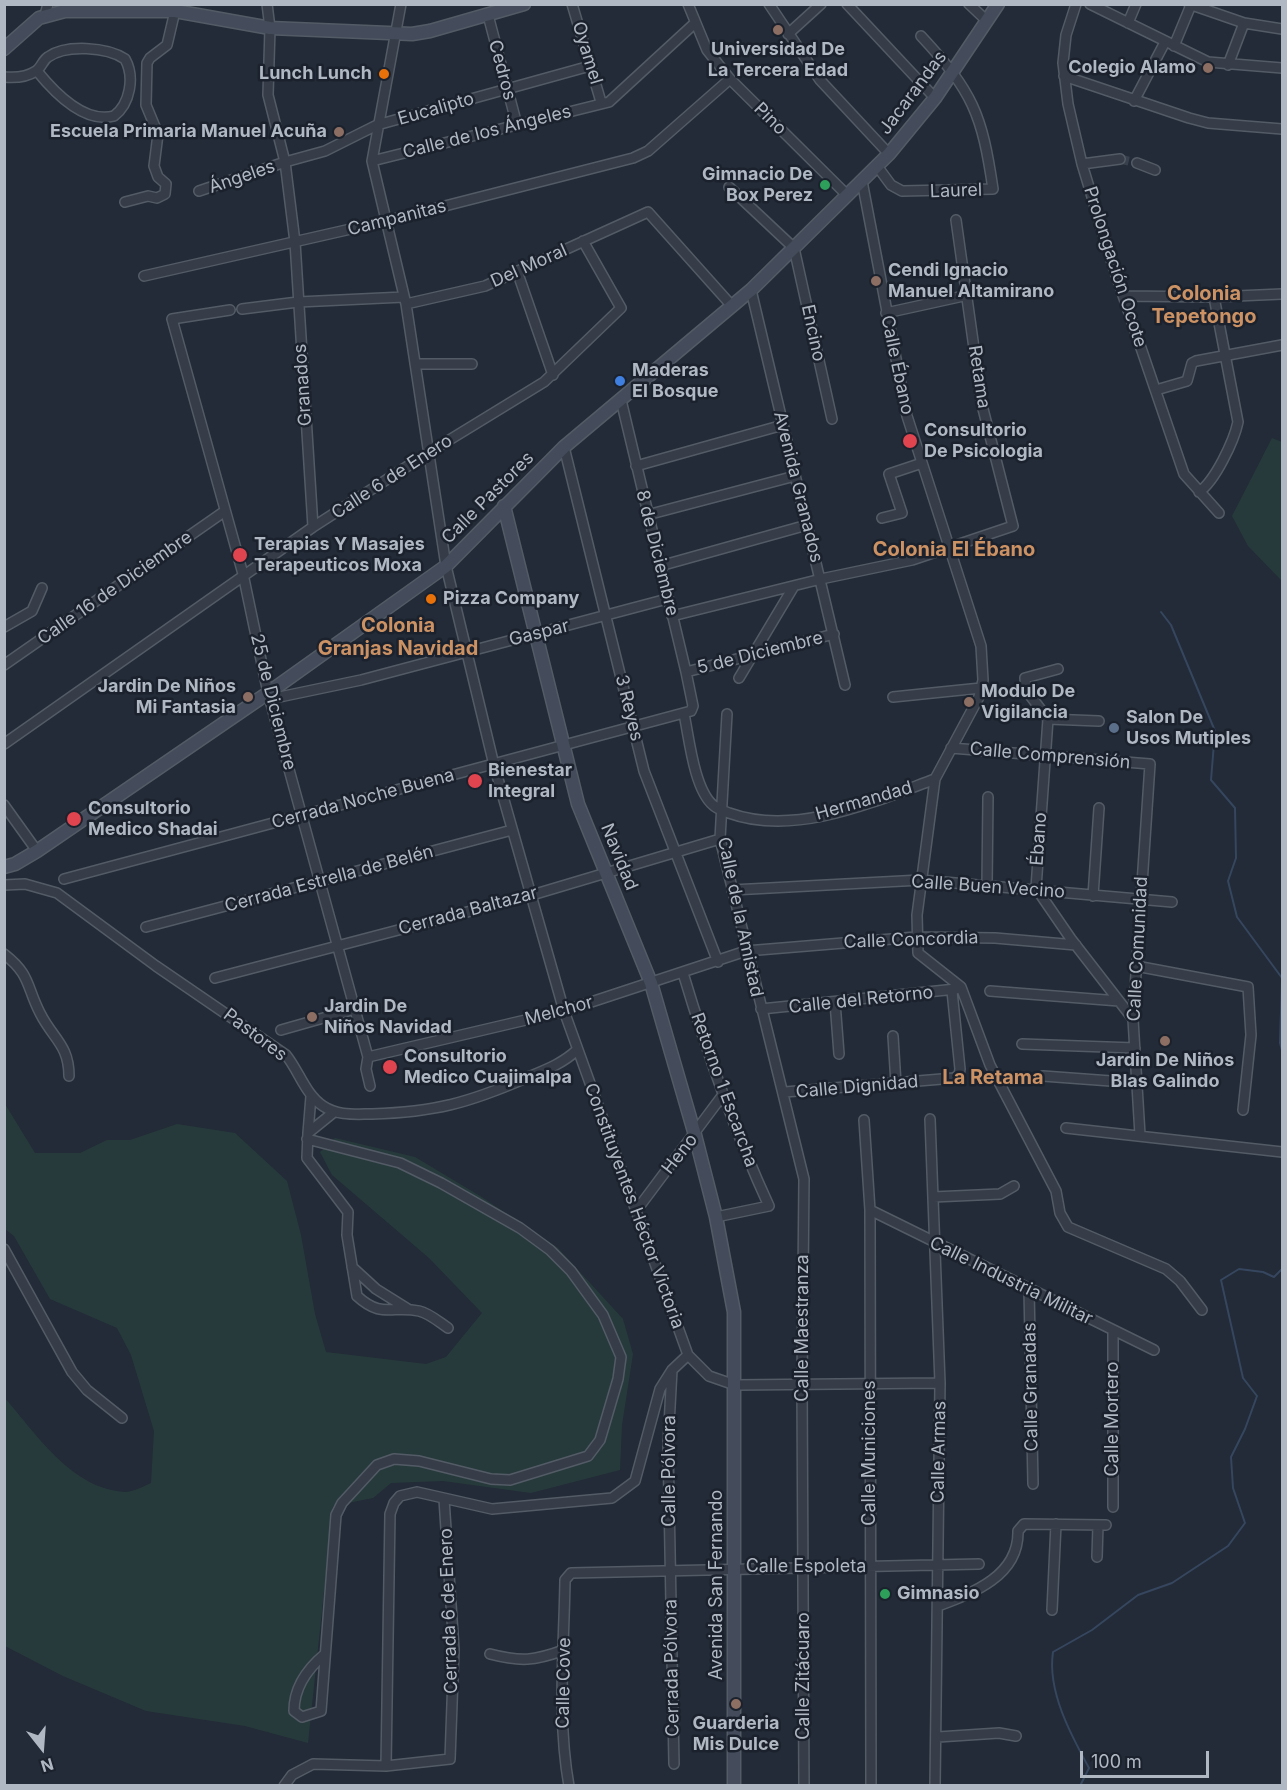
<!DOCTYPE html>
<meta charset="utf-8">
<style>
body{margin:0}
#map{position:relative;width:1287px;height:1790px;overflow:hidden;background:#222b37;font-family:Inter,sans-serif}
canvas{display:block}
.frame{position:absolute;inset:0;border:6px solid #b0b8c4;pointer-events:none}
.north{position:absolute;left:12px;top:1718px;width:60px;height:60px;-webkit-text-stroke:4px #1b222d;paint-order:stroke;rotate:163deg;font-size:16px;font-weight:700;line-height:24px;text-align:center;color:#b0b8c4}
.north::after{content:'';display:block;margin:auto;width:21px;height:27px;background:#b0b8c4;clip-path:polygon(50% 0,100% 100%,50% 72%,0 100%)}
.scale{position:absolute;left:1080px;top:1751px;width:129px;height:27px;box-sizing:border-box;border:3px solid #b0b8c4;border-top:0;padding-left:8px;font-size:18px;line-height:21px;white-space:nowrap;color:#b0b8c4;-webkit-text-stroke:4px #1b222d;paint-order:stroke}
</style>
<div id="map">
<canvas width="1287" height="1790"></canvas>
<div class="frame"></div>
<div class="north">N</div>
<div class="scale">100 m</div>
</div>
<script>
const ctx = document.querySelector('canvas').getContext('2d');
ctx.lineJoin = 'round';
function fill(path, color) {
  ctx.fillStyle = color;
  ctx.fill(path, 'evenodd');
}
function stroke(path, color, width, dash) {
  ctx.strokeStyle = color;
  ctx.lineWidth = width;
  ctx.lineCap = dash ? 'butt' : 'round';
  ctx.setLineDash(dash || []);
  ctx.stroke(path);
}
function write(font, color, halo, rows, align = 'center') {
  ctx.font = font + ' Inter,sans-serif';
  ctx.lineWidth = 5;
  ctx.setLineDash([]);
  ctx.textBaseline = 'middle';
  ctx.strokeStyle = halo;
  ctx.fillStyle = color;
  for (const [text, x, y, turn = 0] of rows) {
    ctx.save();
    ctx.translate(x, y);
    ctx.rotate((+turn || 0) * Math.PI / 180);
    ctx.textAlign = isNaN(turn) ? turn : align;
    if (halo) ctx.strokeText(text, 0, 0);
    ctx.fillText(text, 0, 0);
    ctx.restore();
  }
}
const green = new Path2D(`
 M1272,438L1282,442V581L1248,546L1232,516Z
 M5,1104L35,1153H80L107,1140H130L177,1124L235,1133L287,1181L301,1235L315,1314L326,1352L426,1364L446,1357L482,1313L429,1258L332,1175L320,1152L335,1138L415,1157L480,1196L558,1248L623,1319L633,1354L622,1425L620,1470L531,1493L443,1481L391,1483L373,1498L333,1506L308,1743L245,1726L146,1711L63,1676L5,1646L4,1397C37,1435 72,1489 125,1492C133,1492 144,1486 151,1483L154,1431L131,1355L117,1328L50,1299L14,1236L5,1229Z`);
const stream = new Path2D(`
 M1161,612L1171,625L1215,731L1211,780L1235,808L1236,858L1228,881L1237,917L1282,978
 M1282,980L1280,1043L1282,1050
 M1080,1786L1089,1768C1071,1735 1047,1691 1053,1652L1092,1630L1138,1595L1172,1583L1228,1546L1245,1523L1233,1488L1231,1457L1245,1429L1257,1396L1243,1378L1221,1280L1239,1269L1263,1272L1274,1277L1282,1269`);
const streetTunnel = new Path2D(`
 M1120,159L1137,163`);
const street = new Path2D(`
 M267,4L270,28L268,95L285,162L295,242L313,527
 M401,4L372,161L406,304L446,566L494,765L564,1011L688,1355L709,1376L735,1385L940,1383
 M572,4L601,102
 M688,4L707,50L730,79L846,194
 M769,4L820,80L889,154
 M847,4L935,98
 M969,4L987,21
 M1076,4L1066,35L1063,63L1068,104L1082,164L1113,266L1184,474L1219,513
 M1090,4L1208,62L1282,68
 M1189,4L1244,23L1282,29
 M45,15L48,4
 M488,15L517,125
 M1128,23L1136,4
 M788,34L821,4
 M1174,46L1191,5
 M1228,65L1244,23
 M1064,76L1189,118L1208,123L1282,129
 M4,77C15,78 27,77 36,71C41,68 43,60 48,57C66,44 107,47 125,59C135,77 130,104 114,116C84,124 54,92 37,71
 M1134,101L1165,42
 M372,161L609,102L695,23
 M1137,163L1155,170
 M1082,164L1120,159
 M877,166L891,185L902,191L993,189C982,114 973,92 921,36
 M862,181L907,416L981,646L983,680L979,697L935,779L917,915L918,953L961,987L990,1065L1056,1191L1060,1213L1068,1227L1166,1269L1180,1281L1202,1310
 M729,187L794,248L832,419
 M199,191L285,162L325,151L377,125L590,66
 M125,202L148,196L157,198L165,194L166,184L158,177L154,166L158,134L146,105L147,63L150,58L167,45L175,11
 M517,271L553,375
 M144,276L386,221L633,158L648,151L730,79
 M751,290L845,685
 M1124,296L1214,297L1282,294
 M406,304L485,286L648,212L732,306
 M242,309L298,302L404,297
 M230,310L172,319L243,574L268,693L368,1057L366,1069L370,1086
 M886,313L968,295
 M415,364H472
 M1156,390L1187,381L1192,363L1196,361L1282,345
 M564,447L644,771L718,962
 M636,466L783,425
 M1199,492C1215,481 1234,441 1238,422L1214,297
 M647,515L795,476
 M882,518L902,513L889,474L922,463
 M660,566L807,525
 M672,616L821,579L912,560L1013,526L982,405L956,220
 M4,627L32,611L42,588
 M4,665L225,511
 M686,672L834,634
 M739,678L794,586
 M893,697L981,688
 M270,699L361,680L667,599
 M684,714C689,737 694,789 713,805C717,809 724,811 729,813C795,837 873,802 935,779
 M727,714L720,839L804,1179L802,1384L804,1786
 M1048,719L1036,888L1071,939L1133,1019
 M1048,719L1026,690L1025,678L1058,669
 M1048,719L1099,721
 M4,744L313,527L428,453L544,382L621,308L583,241
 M951,748L1150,764L1133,1019L1140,1135
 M4,805L37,851
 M64,879L691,711L693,706L686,672L621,400
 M4,885L25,884L57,893L156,966L286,1055C299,1071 305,1094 323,1106C338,1116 355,1114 372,1114C435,1112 468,1103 526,1078C545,1070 562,1064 577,1050
 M987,885L988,797
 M732,890L921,880L1172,902
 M1093,896L1099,808
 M146,927L512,830
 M4,954C31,975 26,986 40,1013C53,1039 69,1045 69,1076
 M1136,966L1248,987L1251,1035L1243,1110
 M683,973C707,1053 734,1130 769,1206L716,1217
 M215,978L532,895L720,839
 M990,991L1119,1001
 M835,1002L839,1054
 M761,1009L956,989
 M281,1030L355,1009
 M893,1036L896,1084
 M1022,1044L1135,1048
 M368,1057L564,1011L746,951L916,937L995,938L1076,945
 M1043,1076L1138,1083
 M785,1092L954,1078L959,1075L960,1069L952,991
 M334,1112L308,1133L307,1158L348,1212L347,1235L357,1296C382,1319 392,1305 419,1311C429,1313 439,1322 448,1328
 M930,1119L940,1383L935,1786
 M864,1120L870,1210L871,1786
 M1066,1128L1282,1152
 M308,1133L311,1096
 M307,1139L400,1163L441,1183L520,1228L550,1250L571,1271L603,1315L621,1357L618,1379L600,1440L588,1456L510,1480L491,1479L419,1461L394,1459L377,1465L342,1503L336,1515L321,1711L302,1717L294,1711C294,1687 307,1669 325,1654
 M933,1197L1000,1194L1014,1186
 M870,1210L1154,1350
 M636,1211L722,1096
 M4,1249L72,1372L87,1390L122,1418
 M352,1267L376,1289L408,1309
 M1029,1289L1033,1484
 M672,1370L668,1444L674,1764
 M1113,1507V1331
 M1097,1557L1098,1525
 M938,1606C973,1593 1019,1576 1018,1531L1024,1524L1106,1525
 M1052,1610L1056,1524
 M490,1654C521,1662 534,1661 564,1650
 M938,1737L999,1733L1016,1736
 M386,1766L390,1514L394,1503L400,1496L417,1492L492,1509L612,1498L635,1481L660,1389L672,1370L688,1355
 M284,1786L292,1775L313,1764L386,1766L450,1759L454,1649L444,1499
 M569,1786C557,1719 564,1648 565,1580L571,1573L979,1564`);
const secondary = new Path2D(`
 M4,49L39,18L65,11H175L270,28L412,34L430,31L524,4
 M504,506L578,804L651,983L695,1135L716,1217L734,1312V1786
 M4,867L15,864L37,851L268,693L446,566L564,447L751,290L889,154L935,98L998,4`);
const markers = [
 [778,30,6,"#8d6e63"],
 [1208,68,6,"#8d6e63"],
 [384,74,6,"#e8710a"],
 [339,132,6,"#8d6e63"],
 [825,185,6,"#2e9e5b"],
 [876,281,6,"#8d6e63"],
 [620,381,6,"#3f7fe0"],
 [910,441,8,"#e0444e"],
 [240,555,8,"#e0444e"],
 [431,599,6,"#e8710a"],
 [248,697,6,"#8d6e63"],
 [969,702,6,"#8d6e63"],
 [1114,728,6,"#5c6f8a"],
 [475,781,8,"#e0444e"],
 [74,819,8,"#e0444e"],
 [312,1017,6,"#8d6e63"],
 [1165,1041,6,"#8d6e63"],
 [390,1067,8,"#e0444e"],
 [885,1594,6,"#2e9e5b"],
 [736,1704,6,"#8d6e63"]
];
const poiNames = [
 ["Universidad De",778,50,"center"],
 ["La Tercera Edad",778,71,"center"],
 ["Colegio Alamo",1196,68,"right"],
 ["Lunch Lunch",372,74,"right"],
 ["Escuela Primaria Manuel Acuña",327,132,"right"],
 ["Gimnacio De",813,175,"right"],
 ["Box Perez",813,196,"right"],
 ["Cendi Ignacio",888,271],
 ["Manuel Altamirano",888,292],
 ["Maderas",632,371],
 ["El Bosque",632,392],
 ["Consultorio",924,431],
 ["De Psicologia",924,452],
 ["Terapias Y Masajes",254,545],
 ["Terapeuticos Moxa",254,566],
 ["Pizza Company",443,599],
 ["Jardin De Niños",236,687,"right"],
 ["Mi Fantasia",236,708,"right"],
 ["Modulo De",981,692],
 ["Vigilancia",981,713],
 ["Salon De",1126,718],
 ["Usos Mutiples",1126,739],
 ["Bienestar",488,771],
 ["Integral",488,792],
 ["Consultorio",88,809],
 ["Medico Shadai",88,830],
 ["Jardin De",324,1007],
 ["Niños Navidad",324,1028],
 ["Consultorio",404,1057],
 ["Medico Cuajimalpa",404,1078],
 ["Jardin De Niños",1165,1061,"center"],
 ["Blas Galindo",1165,1082,"center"],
 ["Gimnasio",897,1594],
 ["Guarderia",736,1724,"center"],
 ["Mis Dulce",736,1745,"center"]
];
const streetNames = [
 ["Oyamel",587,53,73],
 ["Cedros",502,70,75],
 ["Jacarandas",913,93,-53],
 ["Eucalipto",436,109,-16],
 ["Pino",770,119,45],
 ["Calle de los Ángeles",487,132,-14],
 ["Ángeles",242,177,-19],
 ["Laurel",956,191,-2],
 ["Campanitas",397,218,-14],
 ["Del Moral",529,266,-24],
 ["Prolongación Ocote",1115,267,72],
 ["Encino",813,333,78],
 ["Calle Ébano",897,365,78],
 ["Retama",979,377,81],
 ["Granados",303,385,-94],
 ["Calle 6 de Enero",392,477,-33],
 ["Avenida Granados",798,487,76],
 ["Calle Pastores",488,498,-45],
 ["8 de Diciembre",657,553,76],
 ["Calle 16 de Diciembre",115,588,-35],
 ["Gaspar",539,633,-14],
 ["5 de Diciembre",760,653,-14],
 ["25 de Diciembre",273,702,76],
 ["3 Reyes",629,708,76],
 ["Calle Comprensión",1050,756,5],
 ["Cerrada Noche Buena",363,799,-15],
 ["Hermandad",864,801,-16],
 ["Ébano",1039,839,-86],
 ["Navidad",619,857,68],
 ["Cerrada Estrella de Belén",329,879,-15],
 ["Calle Buen Vecino",988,887,4],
 ["Cerrada Baltazar",468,911,-15],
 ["Calle de la Amistad",740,917,78],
 ["Calle Concordia",911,940,-2],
 ["Calle Comunidad",1138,949,-87],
 ["Calle del Retorno",861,1000,-6],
 ["Melchor",559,1011,-15],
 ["Pastores",255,1035,37],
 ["Calle Dignidad",857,1087,-5],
 ["Retorno 1 Escarcha",724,1090,70],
 ["Heno",680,1154,-52],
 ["Constituyentes Héctor Victoria",634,1206,70],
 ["Calle Industria Militar",1011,1281,26],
 ["Calle Maestranza",803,1328,-90],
 ["Calle Granadas",1031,1387,-91],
 ["Calle Mortero",1113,1419,-90],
 ["Calle Armas",939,1452,-89],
 ["Calle Municiones",870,1453,-90],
 ["Calle Pólvora",670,1471,-90],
 ["Calle Espoleta",806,1567],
 ["Avenida San Fernando",717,1585,-90],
 ["Cerrada 6 de Enero",449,1611,-92],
 ["Cerrada Pólvora",672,1668,-91],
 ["Calle Zitácuaro",804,1676,-90],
 ["Calle Cove",564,1683,-89]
];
const neighbourhoodNames = [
 ["Colonia",1204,294],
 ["Tepetongo",1204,317],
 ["Colonia El Ébano",954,550],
 ["Colonia",398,626],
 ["Granjas Navidad",398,649],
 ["La Retama",993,1078]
];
fill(green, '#273a3b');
stroke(stream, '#36465e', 2);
stroke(streetTunnel, '#37404c', 9, [9, 4.5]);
stroke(street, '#535b66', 12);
stroke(secondary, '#535b66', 15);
stroke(street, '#363d48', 9);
stroke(secondary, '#444c5b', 12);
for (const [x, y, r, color] of markers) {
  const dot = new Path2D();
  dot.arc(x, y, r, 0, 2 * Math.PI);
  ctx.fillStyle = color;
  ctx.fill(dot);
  stroke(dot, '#1b222d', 2);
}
write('bold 18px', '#b0b8c4', '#1b222d', poiNames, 'left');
write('18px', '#b0b8c4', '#1b222d', streetNames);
write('bold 20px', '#cd9263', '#1b222d', neighbourhoodNames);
</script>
